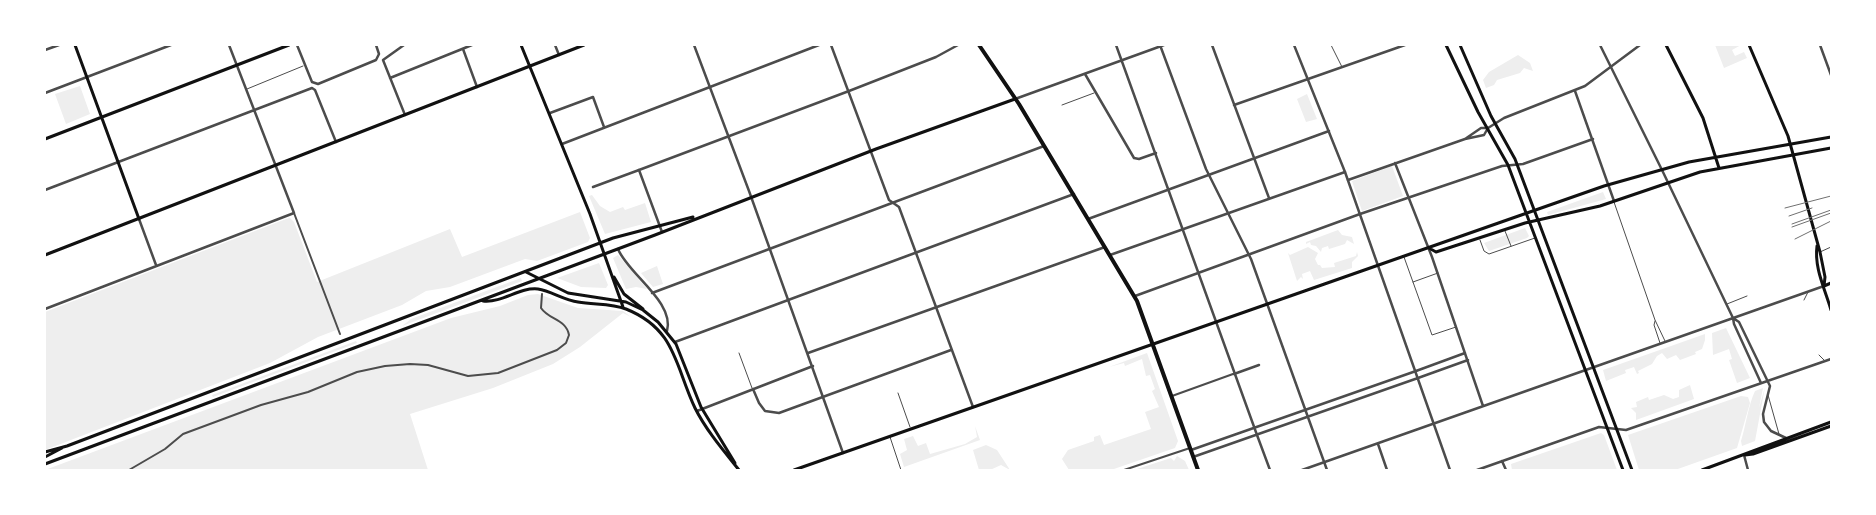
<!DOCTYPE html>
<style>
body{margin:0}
#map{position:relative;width:1876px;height:515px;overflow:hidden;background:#fff;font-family:"Golos Text",sans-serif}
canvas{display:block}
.frame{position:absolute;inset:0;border:46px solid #fff;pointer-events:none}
</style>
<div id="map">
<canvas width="1876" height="515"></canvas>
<div class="frame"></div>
</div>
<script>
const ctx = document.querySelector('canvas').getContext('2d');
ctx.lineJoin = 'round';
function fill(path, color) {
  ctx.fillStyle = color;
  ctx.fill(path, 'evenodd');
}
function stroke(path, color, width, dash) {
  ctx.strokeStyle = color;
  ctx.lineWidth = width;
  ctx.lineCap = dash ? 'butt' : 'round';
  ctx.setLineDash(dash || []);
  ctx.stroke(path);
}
const green = new Path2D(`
 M1715,45H1741L1732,50L1735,56L1744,52L1747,58L1724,68Z
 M1518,55L1530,63L1533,71L1524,68L1520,73L1497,80L1494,85L1486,88L1483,80L1489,72Z
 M80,86L90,114L66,124L55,94Z
 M1307,94L1317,119L1306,122L1297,99Z
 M1392,166L1403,196L1362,211L1352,181Z
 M1603,192L1606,199L1548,215L1547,212Z
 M592,195L600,206L610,212L623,207L625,210L645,203L651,222L605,234L589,196Z
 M580,212L590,238L588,242L537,261L525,259L450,287L426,291L402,305L318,337L270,363L45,450V312L286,219L290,218L294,222L317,282L450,229L462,257Z
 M1525,228L1529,236L1527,238L1489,251L1484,243Z
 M1338,230L1342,235L1352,237L1354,244L1347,240L1345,244L1329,249L1328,246L1322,248L1321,252L1316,246L1311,245L1310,242L1306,244V242Z
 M1308,247L1318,253L1315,259L1318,265H1320L1322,268L1335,267L1334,263L1356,256L1357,252L1358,256L1352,262V268L1314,280L1310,271L1302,274L1303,279L1301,277L1297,281L1288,253L1290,255Z
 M618,255L647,289L636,287L626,289L613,258Z
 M599,263L608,285L606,288L581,287L557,278Z
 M657,266L663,284L653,287L641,273Z
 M521,278L522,281L402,326L411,319Z
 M538,294L578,308L623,311L631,317L623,313L580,347L553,364L493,388L410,414L428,470H45L451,318L500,306L528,295Z
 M1726,328L1750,378L1737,383L1729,360L1732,359L1729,349L1713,355L1712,333Z
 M1705,334V340L1702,349L1695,352L1696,354L1680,360L1676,355L1667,359L1662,353L1657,356L1652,364L1638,371L1639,373L1637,374L1634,367L1625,370L1626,373L1606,381L1603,370Z
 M356,341L357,343L213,397L212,395Z
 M1147,353L1178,441L1175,448L1111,470H1069L1062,459L1068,450L1094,441V437L1100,435L1104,445L1151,429L1145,412L1159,407L1152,391L1155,389L1150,375L1146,376L1142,359L1125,366L1124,363L1109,367Z
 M1690,385L1694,399L1636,420V413L1631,408L1637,407L1636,402L1648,397L1649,400L1664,395L1673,399L1679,397V390Z
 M1765,387L1755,441L1742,446L1741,441C1746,425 1748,406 1755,391L1763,388L1759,408Z
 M1741,396L1748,397L1750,403L1737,448L1675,470H1639L1628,435Z
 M975,426L980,440L904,467L900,454L907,450L904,439L913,436L918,446L926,443L930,454L965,444L977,437Z
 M1601,433L1604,435L1617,470H1512L1511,464Z
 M986,445L997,450L1010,470L1001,465L990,470H979L973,450Z
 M1177,456L1185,461L1189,470H1134L1171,458L1174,461Z`);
const service = new Path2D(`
 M1331,45L1342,67
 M247,89L303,66
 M1062,105L1094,93
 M1614,202L1655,320L1665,341
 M1505,231L1511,246
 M1480,240L1484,251L1489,254L1535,238
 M1820,252L1831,247
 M1404,257L1432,335L1456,327
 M1413,282L1438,273
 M1804,300L1808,292
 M1727,304L1747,296
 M1655,321L1654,325L1660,343
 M739,353L752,388
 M1819,355L1824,360
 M898,393L910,427
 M1768,395L1779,434
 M890,437L901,470`);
const pedestrian = new Path2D(`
 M294,213L340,334
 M1172,396L1233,374
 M129,470L165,449L183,434L261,405L308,392L357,372L385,366L410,364L428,365L468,376L498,373L557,350L566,343L569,335C566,319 549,320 541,308L542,294
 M1124,470L1190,448`);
const minor = new Path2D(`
 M297,45L312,82L318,84L376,60L379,54L376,45
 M404,45L383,60L405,115
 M555,45L559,55
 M831,45L889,200L899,207L973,407
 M1212,45L1269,198
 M1600,45L1662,170
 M463,49L477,87
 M45,50L59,45
 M1085,74L1134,158L1139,159L1156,153
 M390,78L472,45
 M1575,91L1614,201
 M45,93L171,45
 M1234,105L1405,45
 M550,113L593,97L604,127
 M562,144L819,45
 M1395,163L1432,257L1483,406
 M1348,180L1465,139L1484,135L1488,128H1481L1465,139
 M593,187L639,170
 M45,190L312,88L315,90L336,142
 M139,219L156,265
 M1088,219L1329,131
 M618,249C628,274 675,302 667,331
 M1110,255L1345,172
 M652,293L1044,146
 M1135,296L1360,214L1502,166L1523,164L1593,139
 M45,309L294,213L229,45
 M1733,318L1739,322L1770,386L1763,414L1764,422L1771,431L1786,438
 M1733,318L1734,324L1761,383
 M675,342L1074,194
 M808,353L1105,247
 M1416,371L1465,353
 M1234,374L1259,365
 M1418,378L1468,360
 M753,389L759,403L765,411L779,413L951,350
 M697,411L813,366
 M1257,435L1270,470
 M1378,444L1387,470
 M1744,455L1748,470
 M1502,461L1506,470
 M1302,470L1824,286
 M1477,470L1599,427L1626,430L1831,359`);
const tertiary = new Path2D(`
 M694,45L749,191L843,453
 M1116,45L1257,435
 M1160,45L1206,169L1251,259L1327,470
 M1294,45L1345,172L1450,470
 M1820,45L1831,75
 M1015,99L1164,45
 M1488,128L1504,118L1585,86L1640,45
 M1662,170L1733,318
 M662,232L639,170L849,91L936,57L958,45
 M1191,450L1416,371
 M1193,457L1418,378`);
const secondary = new Path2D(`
 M75,45L139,219
 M521,45L590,214L623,307
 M1446,45L1478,112L1508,165L1623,470
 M1460,45L1491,116L1515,159L1632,470
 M1666,45L1703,118L1719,168
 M1749,45L1788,136L1820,252L1825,277L1824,286
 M45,139L289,45
 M1817,246C1814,268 1825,289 1831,310
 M1429,248L1436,252L1525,223L1600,206L1700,172L1831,148
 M45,255L584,45
 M526,272L568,293L626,302L643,310L658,322L676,344L701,407L735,463
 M614,277L624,294L643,309
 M1824,286L1831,283
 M483,301C503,303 519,287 538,289C551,291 564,300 578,302C594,305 611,303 626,309C676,329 675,366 695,408C706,430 723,450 739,470
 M45,452L67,446L613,238L693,217
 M1745,455L1753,454L1831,426
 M45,457L62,448
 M45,464L655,235L876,149L1015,99
 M794,470L1604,186L1689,162L1831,137
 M1702,470L1831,422`);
const primary = new Path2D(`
 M979,45L1019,104L1137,301L1198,470`);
const tram = new Path2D(`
 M1792,227L1831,213
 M1795,239L1831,221`);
const rail = new Path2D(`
 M1785,208L1831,196
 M1789,216L1812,208
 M1792,224L1831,210`);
fill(green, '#eee');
stroke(service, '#4c4c4c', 1);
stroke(pedestrian, '#4c4c4c', 2);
stroke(minor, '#4c4c4c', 2.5);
stroke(tertiary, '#4c4c4c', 2.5);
stroke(secondary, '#111', 3);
stroke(primary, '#111', 4);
stroke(tram, '#707070', 1);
stroke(rail, '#707070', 1);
</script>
